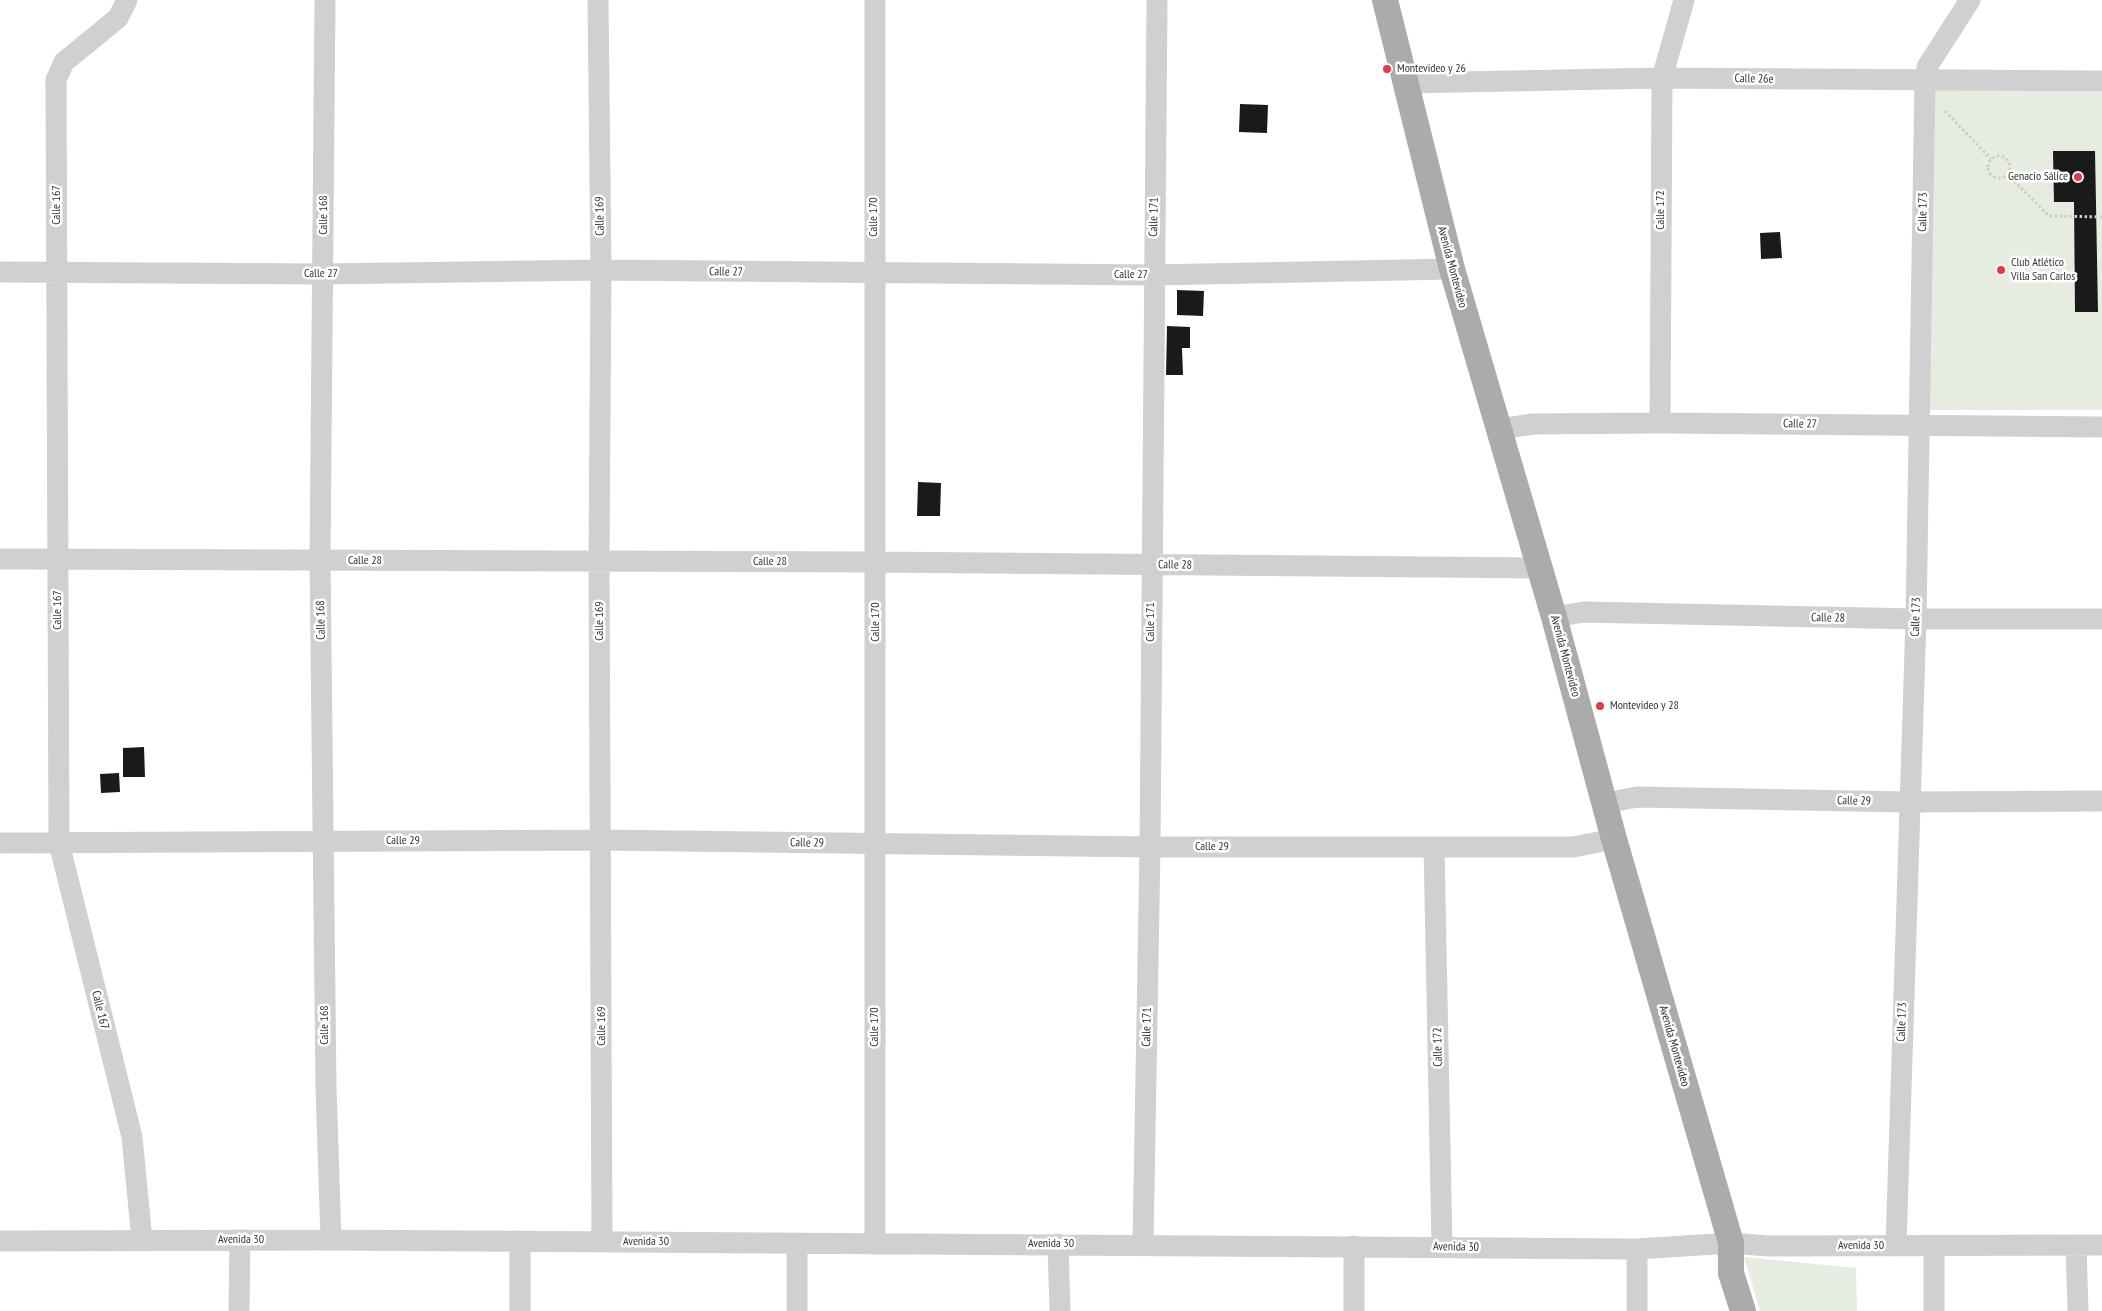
<!DOCTYPE html>
<meta charset="utf-8">
<style>
body{margin:0}
canvas{display:block;background:#fff}
</style>
<canvas width="2102" height="1311"></canvas>
<script>
const ctx = document.querySelector('canvas').getContext('2d');
ctx.lineJoin = 'round';
function fill(path, color) {
  ctx.fillStyle = color;
  ctx.fill(path, 'evenodd');
}
function stroke(path, color, width, dash) {
  ctx.strokeStyle = color;
  ctx.lineWidth = width;
  ctx.lineCap = dash ? 'butt' : 'round';
  ctx.setLineDash(dash || []);
  ctx.stroke(path);
}
function write(font, color, halo, rows, align = 'center') {
  ctx.font = font + ' "PT Sans Narrow",sans-serif';
  ctx.lineWidth = 5;
  ctx.setLineDash([]);
  ctx.textBaseline = 'middle';
  ctx.strokeStyle = halo;
  ctx.fillStyle = color;
  for (const [text, x, y, turn = 0] of rows) {
    ctx.save();
    ctx.translate(x, y);
    ctx.rotate((+turn || 0) * Math.PI / 180);
    ctx.textAlign = isNaN(turn) ? turn : align;
    if (halo) ctx.strokeText(text, 0, 0);
    ctx.fillText(text, 0, 0);
    ctx.restore();
  }
}
const green = new Path2D(`
 M1932,88L2102,92V410H1925Z
 M1744,1257L1856,1268L1857,1311H1760Z`);
const building = new Path2D(`
 M1240,104L1268,105L1267,133L1239,132Z
 M2053,151H2095L2098,312H2075L2074,202H2054Z
 M1780,232L1782,258L1761,259L1760,233Z
 M1177,290L1204,291L1203,316L1177,315Z
 M1167,326L1190,327V348H1182L1183,375H1166Z
 M918,482L941,483L940,516H917Z
 M144,747L145,777H123V748Z
 M119,773L120,792L101,793L100,774Z`);
const path = new Path2D(`
 M1945,111L1991,159
 M1988 167a11 11 0 1 1 22 0a11 11 0 1 1-22 0Z
 M2007,174L2049,216L2102,217`);
const minor = new Path2D(`
 M127,0L118,18L64,62L56,80L59,843L132,1137L142,1240
 M325,0L320,561L326,1087L331,1240
 M598,0L601,270L599,561L602,1242
 M875,0V1244
 M1407,83L1662,78L2102,81
 M0,272L324,274L601,270L1153,275L1452,269
 M1660,423L1662,78L1684,0
 M1499,429L1533,424L1660,423L2102,427
 M0,559L876,562L1540,568
 M1554,617L1584,612L1916,619H2102
 M1606,803L1637,797L1909,802L2102,801
 M0,843L601,840L1150,847H1573L1614,839
 M1434,847L1442,1247
 M0,1241L331,1240L1637,1249L1731,1243L1768,1246L2102,1245
 M1058,1244L1060,1311
 M1143,1245L1150,847L1157,0
 M2076,1245L2078,1311
 M1354,1246V1311
 M1896,1246L1916,619L1925,81L1927,67L1970,0
 M239,1311L240,1240
 M520,1311V1241
 M797,1311V1243
 M1637,1311V1249
 M1934,1311V1246`);
const major = new Path2D(`
 M1385,0L1452,269L1554,617L1614,839L1731,1243V1273L1743,1311`);
const markers = [
 [1387,69,5,"#e63946"],
 [2078,177,5,"#e63946"],
 [2001,270,5,"#e63946"],
 [1600,706,5,"#e63946"]
];
const poiNames = [
 ["Montevideo y 26",1397,69],
 ["Genacio Sálice",2068,177,"right"],
 ["Club Atlético",2011,263],
 ["Villa San Carlos",2011,277],
 ["Montevideo y 28",1610,706]
];
const streetNames = [
 ["Calle 26e",1754,79,1],
 ["Calle 167",57,205,-90],
 ["Calle 172",1661,210,-90],
 ["Calle 173",1923,212,-89],
 ["Calle 168",324,215,-90],
 ["Calle 169",600,216,-91],
 ["Calle 170",874,217,-90],
 ["Calle 171",1154,217,-89],
 ["Avenida Montevideo",1452,267,75],
 ["Calle 27",726,272,1],
 ["Calle 27",321,274],
 ["Calle 27",1131,275],
 ["Calle 27",1800,424,1],
 ["Calle 28",365,561],
 ["Calle 28",770,562],
 ["Calle 28",1175,565,1],
 ["Calle 167",58,610,-90],
 ["Calle 173",1916,617,-88],
 ["Calle 28",1828,618,1],
 ["Calle 168",321,620,-91],
 ["Calle 169",600,621,-90],
 ["Calle 170",876,622,-90],
 ["Calle 171",1151,622,-90],
 ["Avenida Montevideo",1565,656,75],
 ["Calle 29",1854,801,1],
 ["Calle 29",403,841],
 ["Calle 29",807,843,1],
 ["Calle 29",1212,847],
 ["Calle 167",100,1010,76],
 ["Calle 173",1902,1022,-88],
 ["Calle 168",325,1025,-90],
 ["Calle 169",602,1026,-90],
 ["Calle 170",875,1027,-90],
 ["Calle 171",1147,1027,-89],
 ["Avenida Montevideo",1674,1046,74],
 ["Calle 172",1438,1047,-91],
 ["Avenida 30",241,1240],
 ["Avenida 30",646,1242],
 ["Avenida 30",1051,1244],
 ["Avenida 30",1861,1246],
 ["Avenida 30",1456,1247,1]
];
fill(green, '#e6ecdf');
fill(building, '#1a1a1a');
stroke(path, '#cdcdcd', 3, [2.5, 2.5]);
stroke(minor, '#d0d0d0', 21);
stroke(major, '#ababab', 26);
for (const [x, y, r, color] of markers) {
  const dot = new Path2D();
  dot.arc(x, y, r, 0, 2 * Math.PI);
  ctx.fillStyle = color;
  ctx.fill(dot);
  stroke(dot, '#fff', 2);
}
write('12px', '#333', '#fff', poiNames, 'left');
write('12px', '#333', '#fff', streetNames);
</script>
